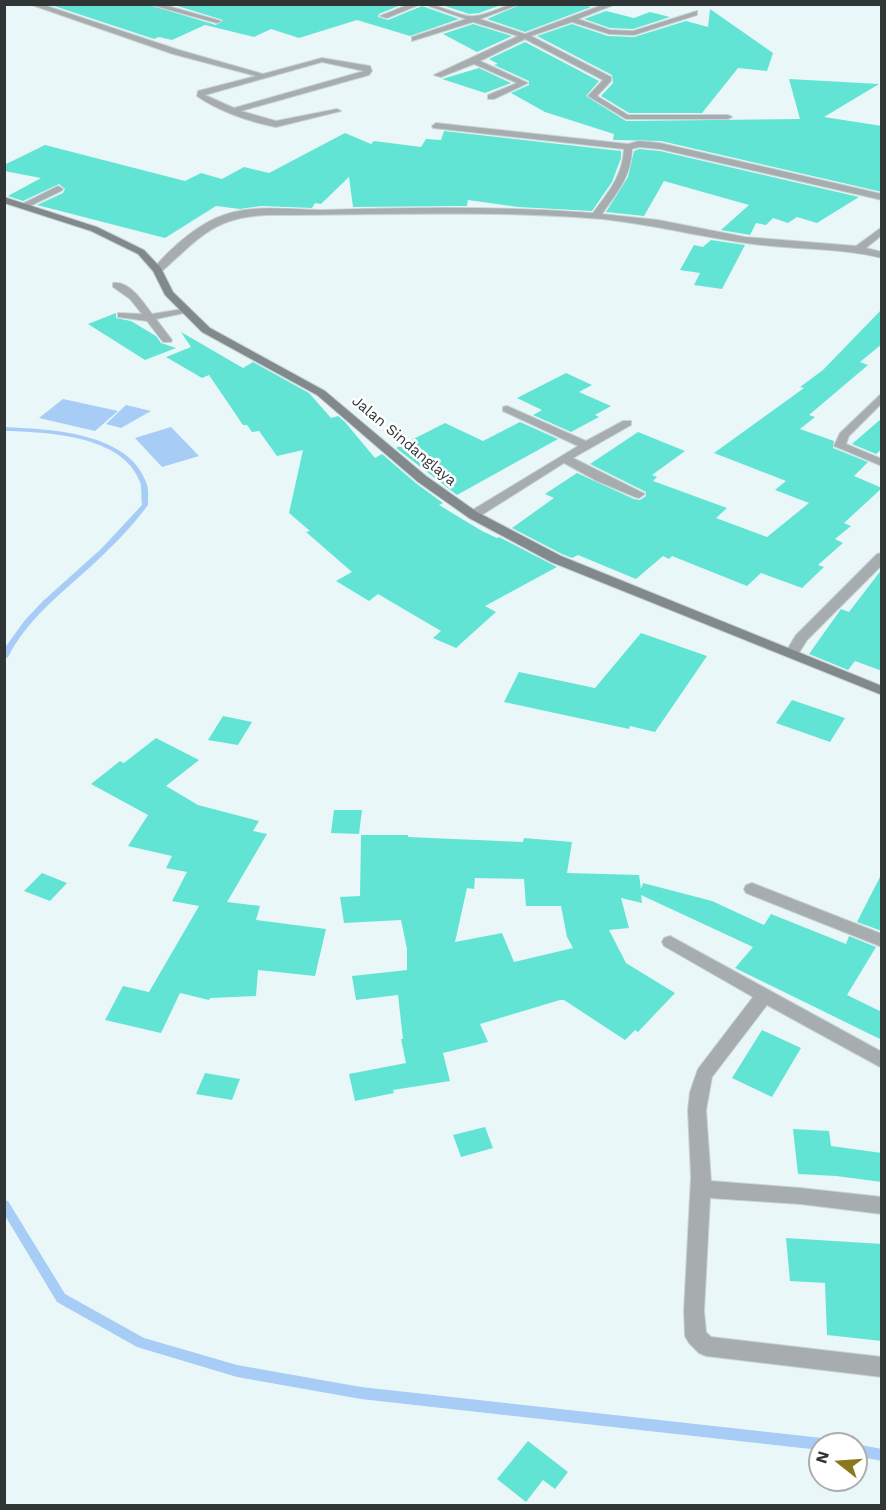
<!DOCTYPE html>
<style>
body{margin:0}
#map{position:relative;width:886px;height:1510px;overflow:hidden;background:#e9f7f9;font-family:"Work Sans",sans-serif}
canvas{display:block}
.frame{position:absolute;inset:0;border:6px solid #303536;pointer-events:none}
.north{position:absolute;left:808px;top:1432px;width:60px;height:60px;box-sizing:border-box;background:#fff;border:2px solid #acaeaf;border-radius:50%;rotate:287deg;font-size:16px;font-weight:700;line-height:24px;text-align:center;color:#303536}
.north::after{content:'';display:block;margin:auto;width:21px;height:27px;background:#8b781c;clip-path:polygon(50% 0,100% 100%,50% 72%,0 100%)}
</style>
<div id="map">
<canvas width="886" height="1510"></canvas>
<div class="frame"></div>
<div class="north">N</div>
</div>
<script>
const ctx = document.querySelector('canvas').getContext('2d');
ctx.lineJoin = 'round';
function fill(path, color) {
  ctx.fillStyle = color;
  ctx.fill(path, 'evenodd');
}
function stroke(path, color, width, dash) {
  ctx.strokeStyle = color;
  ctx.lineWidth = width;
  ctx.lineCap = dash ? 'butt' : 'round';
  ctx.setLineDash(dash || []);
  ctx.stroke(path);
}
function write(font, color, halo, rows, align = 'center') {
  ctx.font = font + ' "Work Sans",sans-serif';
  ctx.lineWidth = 5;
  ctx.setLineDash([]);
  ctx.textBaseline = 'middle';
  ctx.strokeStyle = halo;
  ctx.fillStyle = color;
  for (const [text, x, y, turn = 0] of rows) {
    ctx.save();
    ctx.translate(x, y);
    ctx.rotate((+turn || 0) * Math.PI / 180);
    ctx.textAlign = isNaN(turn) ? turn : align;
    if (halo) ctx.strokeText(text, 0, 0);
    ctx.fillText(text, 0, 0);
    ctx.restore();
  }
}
const water = new Path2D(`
 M63,399L118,411L95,431L39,418Z
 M126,405L151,411L121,428L106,424Z
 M171,427L199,456L162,467L135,438Z`);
const stream = new Path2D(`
 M4,427C49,429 128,432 146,482C149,489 148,497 148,505C131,528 110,549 88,569C58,596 27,620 8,657L4,659V649L25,620L43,601L101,549L142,505C141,497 142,489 140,482C123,435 46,432 4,431Z
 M4,1200L8,1201L65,1294L144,1338L237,1365L361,1387L822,1438L826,1440L828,1444H820V1450L361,1399L237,1377L137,1347L57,1302L4,1214Z
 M856,1444L882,1449V1461L856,1456Z`);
const building = new Path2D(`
 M146,4L216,25L223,20L171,4H403L379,14L378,17L388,20L422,6L459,19L410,36L357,20L299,38L271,29L254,37L205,25L172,40L159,37L154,39L51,5Z
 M439,4H504L479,13L469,14Z
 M522,4H582L591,7L525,32L487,19Z
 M710,9L773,53L767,71L738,68L702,113H629L601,96L613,83L612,75L537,36L572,24L608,36L634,37L686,21L708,27Z
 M606,11L634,18L650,12L670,17L633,29L610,28L584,19Z
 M473,24L512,36L477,52L443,34Z
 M525,42L599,81L586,96L626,121L800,119L789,79L879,84L824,117L882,126V192L661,141L613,140L614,134L545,112L511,93L529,85V81L494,65L498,64L489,59Z
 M479,68L511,83L485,93L442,79Z
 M444,131L621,151V158L612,182L592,211L518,207L468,200L467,206L353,207L349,177L321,204L315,203L312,208L261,206L240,209L216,206L165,238L37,205L63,193L65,189L59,184L23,201L8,196L41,178L4,171V165L45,145L185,181L201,173L222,179L244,167L269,173L345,133L371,144L374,141L421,147L426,139L441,140Z
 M639,149L660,151L859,197L817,223L797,217L788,223L773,218L766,225L756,223L750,235L721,230L749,205L664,181L644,216L606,212L628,177L634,151Z
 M711,240L745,245L722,289L694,285L700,273L680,270L694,245L703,247Z
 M882,309V344L860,362L868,365L809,415L815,417L800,429L834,441L833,448L868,462L854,476L882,488L844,523L851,526L835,539L843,543L818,565L824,567L802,588L761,573L747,586L672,556L669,559L663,556L636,579L578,555L572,558L562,554L512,528L554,498L545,494L577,473L634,499L640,500L646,496V492L590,464L638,432L685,451L652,475L657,477L653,481L727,508L716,518L767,537L809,503L775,490L786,481L714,453L804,388L800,387L823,370Z
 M116,313V318L131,321L156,336L161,343L176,348L145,360L88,324Z
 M181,332L243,368L253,362L309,393L331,418L338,416L345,422L375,458L382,454L417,484L443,503L439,505L482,531L497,538L499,537L557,567L485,606L496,612L456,648L433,638L441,631L378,594L369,601L336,581L352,572L306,532L310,531L289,513L303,450L277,456L259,431L252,432L247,425H243L209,375L202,378L166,357L191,347Z
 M566,373L592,385L579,392L611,406L595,415L599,417L571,432L533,415L542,410L517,398Z
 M882,418V449L876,454L852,444Z
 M520,422L558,439L457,495L396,448L445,423L483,441Z
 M882,569V671L855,661L848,670L809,654L841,609L849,612Z
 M641,633L707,656L655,732L630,726L629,729L504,702L519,672L595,688Z
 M792,700L845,718L830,742L776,723Z
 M223,716L252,722L238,745L208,740Z
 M156,738L199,760L166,786L198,805L259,821L253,831L267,834L227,902L260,906L256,920L326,929L315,976L258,970L256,996L210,998L209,1000L180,993L161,1033L105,1020L123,986L149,992L199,906L172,901L187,872L166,868L172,856L128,846L148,815L91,784L120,761L124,763Z
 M334,810H362L359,834L331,833Z
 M361,835H408V837L523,842L524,838L572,842L567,873L639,875L641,889L643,883L712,901L764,925L771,914L846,944L849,936L876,947L847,995L882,1012V1040L735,968L753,947L641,895L642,903L621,898L629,928L609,930L626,963L675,993L638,1032L635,1030L625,1040L564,1000H560L480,1024L488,1042L443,1053L450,1081L393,1090L394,1093L355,1101L349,1074L406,1063L401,1039H403L398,995L356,1000L352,976L407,970V949L401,920L344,923L340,897L360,896ZM475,878L524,879L526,906H561L567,937L573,948L514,962L502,933L455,942L467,888L474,889Z
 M42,873L67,883L50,901L24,891Z
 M882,873V931L857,922Z
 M762,1030L801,1048L772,1097L732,1078Z
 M205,1073L240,1079L232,1100L196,1094Z
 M485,1127L493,1148L461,1157L453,1135Z
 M793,1129L829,1131L831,1146L882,1153V1182L836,1176L798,1174Z
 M786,1238L882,1244V1341L827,1335L825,1283L790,1281Z
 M528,1441L568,1472L555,1489L543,1480L526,1502L497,1479Z`);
const lane = new Path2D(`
 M58,186L63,189L61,191L26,208L18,206Z
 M113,283C130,281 143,302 152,314L189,308V312L156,319L172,340L171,342H163L147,321L118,317V313L142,314L130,299L113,287Z`);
const street = new Path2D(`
 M29,4H41L179,50L263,74L322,58L370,66L372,71L369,75L241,111L276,121L337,109L341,111L276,127C250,122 218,111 197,96L198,91L256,76L173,54ZM322,62L364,71L234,108L205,95Z
 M148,4H161L221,21L217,23Z
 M410,4H421L387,18L380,16Z
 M423,4C440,4 461,18 474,16C490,15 503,4 520,4L480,19L525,34L605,4H616L578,19L610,30L633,31L697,11V15L634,35L609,34L572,22L531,36L611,77V81L597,96L628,115H728L732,117L728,119H626L588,96L603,80L525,39L480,61L528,83L494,99H488V95L517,83L474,64L441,77L434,75L518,36L473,22L412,41V37L466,19Z
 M436,123L628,144L639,141L660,143L882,194V200L660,149L639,147L632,149C631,177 618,191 602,214L658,220L745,237L856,246L882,227V235L866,248L882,252V258C837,247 791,250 746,243C697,236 650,224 602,219C490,210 380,215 268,215C213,217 200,238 161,272L152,270C170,249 197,224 224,215C256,204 291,210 324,210C414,207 504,206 593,213C609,191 622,177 624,149L433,128L432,126Z
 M882,393V403L849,436L846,444L882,459V466L834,446L840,433Z
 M507,406L586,441L623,421H631V425L573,458L645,494L639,498L635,497L597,481L564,463L477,518H469L467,515L469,512L578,446L503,411V407Z
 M882,553V565L807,640L797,656H787L785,653L796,635L877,554Z
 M752,883L882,934V947L746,893L744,889L746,885Z
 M670,936L882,1052V1068L767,1005L712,1077L706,1110L711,1181L800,1188L882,1197V1214L800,1204L710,1198L704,1311L706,1332L711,1337L882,1357V1377L706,1356L699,1353L689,1343L685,1336L684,1311L691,1177L688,1110L690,1092L698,1069L753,997L664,946L662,942L664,938Z`);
const secondary = new Path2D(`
 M4,197L97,227L144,250L161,268L173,292L210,328L325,391L426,476L477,512L561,556L882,686V695L551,562L469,518L418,482L317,395L202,332L165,295L153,271L138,254L91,231L4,203Z`);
const farStreetnames = [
 ["Jalan Sindanglaya",404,441,40]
];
fill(water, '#a7ccf5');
fill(stream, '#a7ccf5');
fill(building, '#62e4d5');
stroke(lane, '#c8d4d6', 2);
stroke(street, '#c8d4d6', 2);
stroke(secondary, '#c8d4d6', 2);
fill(lane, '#a7acae');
fill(street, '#a7acae');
fill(secondary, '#82898c');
write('15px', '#303536', '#fff', farStreetnames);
</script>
